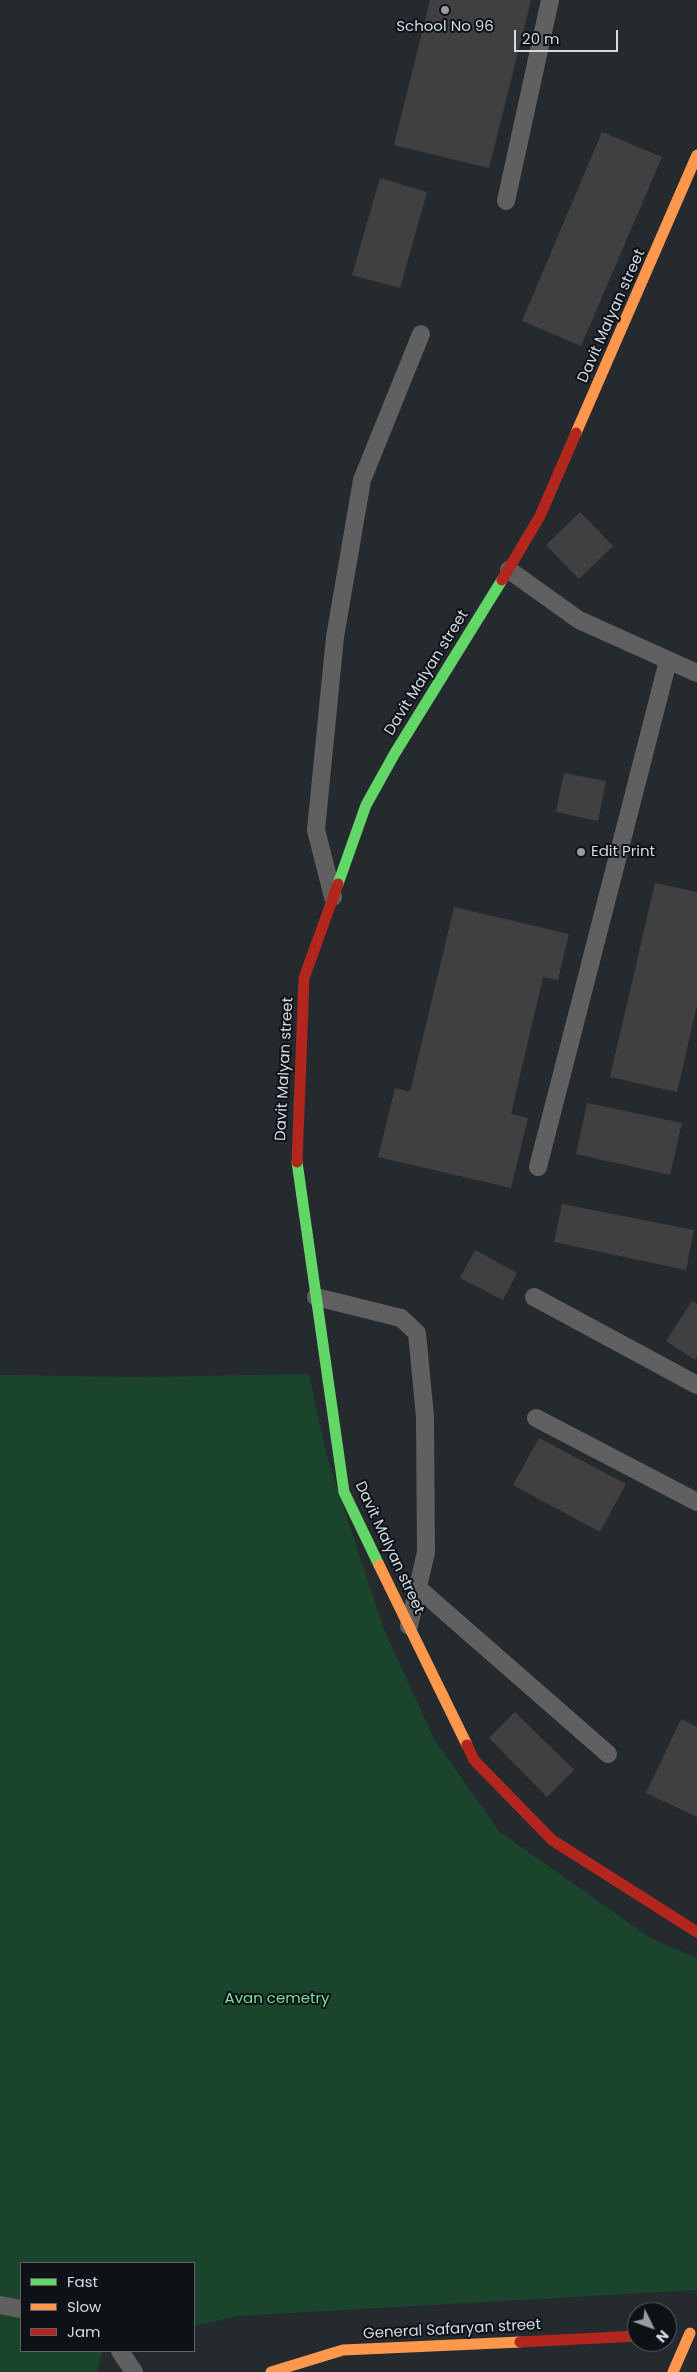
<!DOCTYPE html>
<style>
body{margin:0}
#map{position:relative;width:697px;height:2372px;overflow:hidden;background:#252a2f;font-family:Poppins,sans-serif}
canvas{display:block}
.legend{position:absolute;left:20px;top:2262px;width:175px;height:90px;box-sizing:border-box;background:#0e1216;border:1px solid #5d6267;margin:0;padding:6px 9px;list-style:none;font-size:15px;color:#d4dae0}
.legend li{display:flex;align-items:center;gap:10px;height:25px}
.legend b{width:25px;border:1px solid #5d6267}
.north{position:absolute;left:627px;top:2302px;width:50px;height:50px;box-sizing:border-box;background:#0e1216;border:1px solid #5d6267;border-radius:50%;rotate:132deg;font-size:14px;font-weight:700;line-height:20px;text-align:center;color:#d4dae0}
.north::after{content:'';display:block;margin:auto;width:18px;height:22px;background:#979ca2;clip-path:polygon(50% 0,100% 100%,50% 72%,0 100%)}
.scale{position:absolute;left:514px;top:30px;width:104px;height:22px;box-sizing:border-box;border:2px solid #d4dae0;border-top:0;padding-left:6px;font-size:15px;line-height:18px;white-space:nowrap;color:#d4dae0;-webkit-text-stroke:4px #0e1216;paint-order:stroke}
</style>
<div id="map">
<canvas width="697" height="2372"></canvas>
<ul class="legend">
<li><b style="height:6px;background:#63d668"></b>Fast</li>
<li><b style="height:6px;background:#ff974d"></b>Slow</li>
<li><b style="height:6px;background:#b3261e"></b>Jam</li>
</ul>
<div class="north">N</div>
<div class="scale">20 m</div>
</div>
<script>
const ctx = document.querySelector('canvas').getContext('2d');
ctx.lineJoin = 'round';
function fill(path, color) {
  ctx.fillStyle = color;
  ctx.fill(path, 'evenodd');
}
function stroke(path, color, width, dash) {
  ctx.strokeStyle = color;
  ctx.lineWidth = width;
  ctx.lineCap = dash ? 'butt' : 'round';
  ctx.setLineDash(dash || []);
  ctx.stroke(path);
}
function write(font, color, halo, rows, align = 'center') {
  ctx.font = font + ' Poppins,sans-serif';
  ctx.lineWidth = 4;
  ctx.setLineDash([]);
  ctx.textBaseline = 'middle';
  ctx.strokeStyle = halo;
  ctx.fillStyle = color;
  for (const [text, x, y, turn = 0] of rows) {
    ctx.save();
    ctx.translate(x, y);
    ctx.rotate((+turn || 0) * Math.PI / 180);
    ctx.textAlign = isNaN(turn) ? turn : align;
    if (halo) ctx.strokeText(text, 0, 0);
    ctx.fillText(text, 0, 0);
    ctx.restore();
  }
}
const green = new Path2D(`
 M309,1374L326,1453L383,1627L434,1739L499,1831L650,1938L697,1958V2290L238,2316L194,2326V2263H21V2351H103L97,2372H0V1375L142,1377Z`);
const building = new Path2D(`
 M430,0H531L489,168L394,145Z
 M602,132L662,157L581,346L522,321Z
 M380,178L427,192L400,288L352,275Z
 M580,512L613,546L579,579L546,545Z
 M564,773L606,781L598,821L556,812Z
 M655,883L697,892V1005L677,1092L610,1077Z
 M454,907L569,934L558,980L543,977L511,1114L528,1118L511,1188L378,1157L395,1088L410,1092Z
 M587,1103L682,1123L670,1175L576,1154Z
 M562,1204L694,1230L686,1270L554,1242Z
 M475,1250L517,1273L503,1300L460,1278Z
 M692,1301L697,1304V1357L695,1360L666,1341Z
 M539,1438L626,1484L600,1532L513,1485Z
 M515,1712L574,1770L547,1797L489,1738Z
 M681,1719L697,1727V1817L646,1793Z`);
const lane = new Path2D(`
 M506,201L550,0
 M509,570L579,620L697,673
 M333,897L316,830L335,637L362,480L421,334
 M538,1167L668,661
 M316,1297L401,1318L417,1333L425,1417L426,1552L409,1626
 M534,1297L697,1385
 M536,1418L697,1502
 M418,1588L608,1754
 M0,2305L21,2309
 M120,2351L134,2372`);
const fast = new Path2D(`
 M338,884L366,805L395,753L502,580
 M297,1162L344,1492L379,1565`);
const slow = new Path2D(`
 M576,433L697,155
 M379,1565L467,1745
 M271,2372L343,2350L520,2342
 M673,2372L690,2333`);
const jam = new Path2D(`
 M502,580L540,516L576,433
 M297,1162L304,978L338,884
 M467,1745L474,1760L552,1840L697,1932
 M520,2342L637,2336`);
const markers = [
 [445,10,5,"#979ca2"],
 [581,852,5,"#979ca2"]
];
const poiNames = [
 ["School No 96",445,27],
 ["Edit Print",591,852,"left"]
];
const streetNames = [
 ["Davit Malyan street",612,316,-66],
 ["Davit Malyan street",427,673,-58],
 ["Davit Malyan street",285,1069,-87],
 ["Davit Malyan street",389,1548,65],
 ["General Safaryan street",452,2330,-3]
];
const parkNames = [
 ["Avan cemetry",277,1999]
];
fill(green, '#1a442c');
fill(building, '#404040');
stroke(lane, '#616060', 18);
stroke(fast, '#63d668', 11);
stroke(slow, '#ff974d', 11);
stroke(jam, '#b3261e', 11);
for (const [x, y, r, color] of markers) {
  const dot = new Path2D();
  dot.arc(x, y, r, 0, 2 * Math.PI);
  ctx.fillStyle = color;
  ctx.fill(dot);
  stroke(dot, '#0e1216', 2);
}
write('15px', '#d4dae0', '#0e1216', poiNames);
write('15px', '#d4dae0', '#0e1216', streetNames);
write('15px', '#79df9f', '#0e1216', parkNames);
</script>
